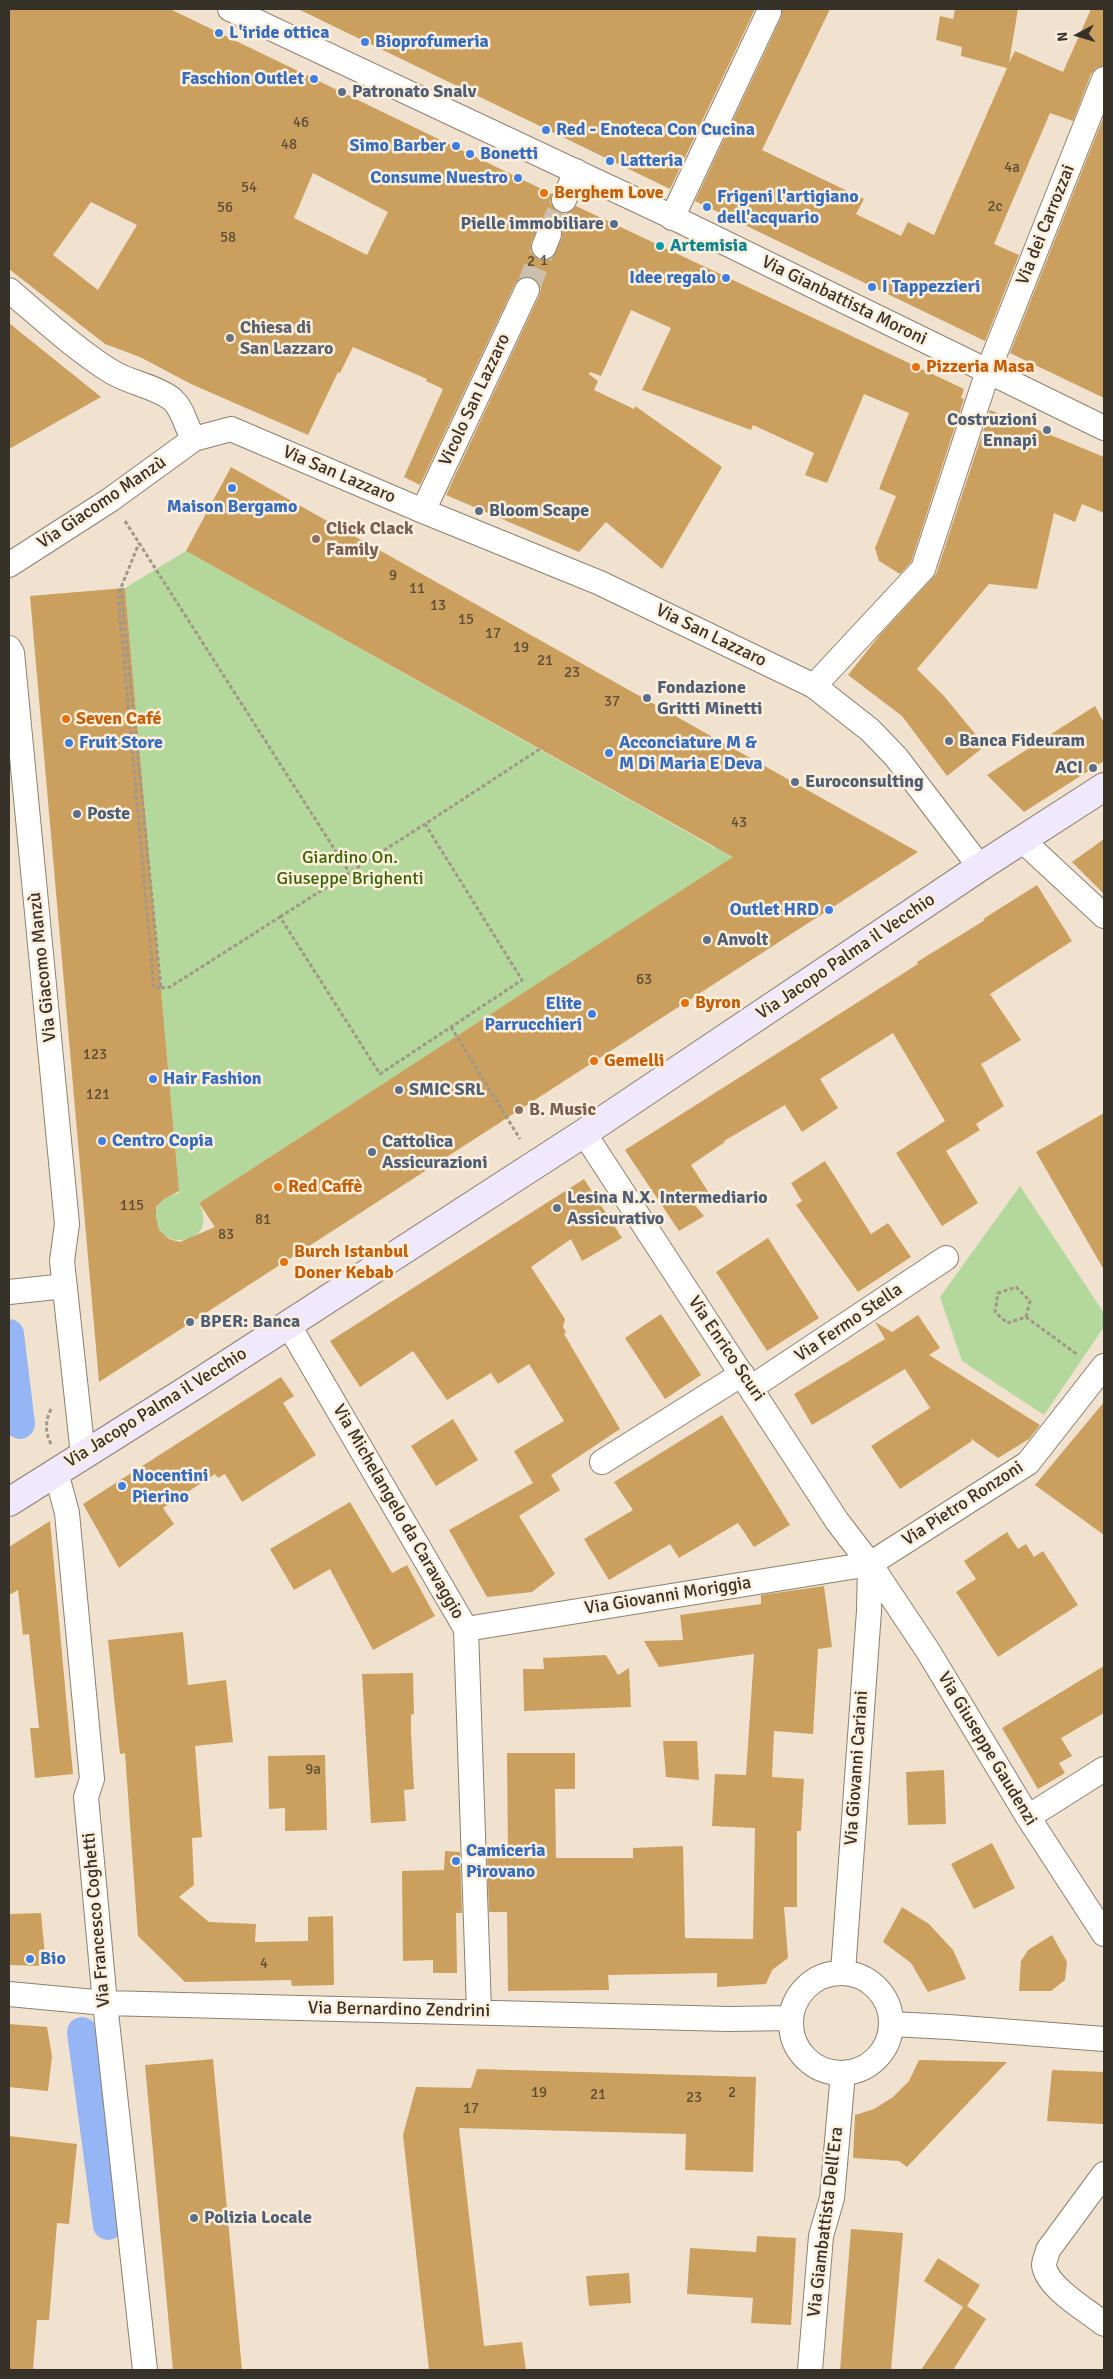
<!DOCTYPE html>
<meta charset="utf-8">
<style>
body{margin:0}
#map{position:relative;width:1113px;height:2379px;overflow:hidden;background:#f0e2cf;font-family:Signika,sans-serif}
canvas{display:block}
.frame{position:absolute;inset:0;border:10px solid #363129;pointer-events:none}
.north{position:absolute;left:1053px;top:10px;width:50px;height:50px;-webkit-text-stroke:4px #fdefdc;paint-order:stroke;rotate:264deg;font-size:14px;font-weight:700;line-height:20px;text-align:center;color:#363129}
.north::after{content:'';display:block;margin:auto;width:18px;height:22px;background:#363129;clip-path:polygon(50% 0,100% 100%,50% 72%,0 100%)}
</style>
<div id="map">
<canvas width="1113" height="2379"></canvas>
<div class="frame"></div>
<div class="north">N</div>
</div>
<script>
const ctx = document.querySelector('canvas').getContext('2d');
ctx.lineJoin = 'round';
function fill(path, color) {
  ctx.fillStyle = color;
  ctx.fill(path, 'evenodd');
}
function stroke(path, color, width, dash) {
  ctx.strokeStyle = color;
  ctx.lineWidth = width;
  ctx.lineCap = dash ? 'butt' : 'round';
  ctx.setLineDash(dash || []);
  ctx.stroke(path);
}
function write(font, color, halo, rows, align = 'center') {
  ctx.font = font + ' Signika,sans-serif';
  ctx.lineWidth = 5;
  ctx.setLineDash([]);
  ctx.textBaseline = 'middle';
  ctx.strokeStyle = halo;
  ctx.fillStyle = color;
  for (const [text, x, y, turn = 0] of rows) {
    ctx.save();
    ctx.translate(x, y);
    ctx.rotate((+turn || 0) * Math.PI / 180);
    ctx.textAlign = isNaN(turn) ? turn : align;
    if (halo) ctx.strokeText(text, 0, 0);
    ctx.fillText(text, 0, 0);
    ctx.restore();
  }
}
const green = new Path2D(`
 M186,551L715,848L717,843L744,858L714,870L199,1203C222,1249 148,1253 156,1211C158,1201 169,1195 179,1193L125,588Z
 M1020,1186L1104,1313V1327L1044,1415L962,1361L940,1297Z`);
const canal = new Path2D(`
 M9,1334L20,1424
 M82,2032L108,2225`);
const building = new Path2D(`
 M9,9H170L552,194L550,202L558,212L566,214L576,206L964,389L961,398L964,399L911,562L900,574L879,561L875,548L896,496L879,489L909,413L864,394L827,483L805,475L814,453L753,425L751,430L642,390L671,328L631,310L601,376L590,372L589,374L598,381L594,390L634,409L635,406L722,467L662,569L606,522L579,552L446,495L539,296L541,289L539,283L532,277L520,278L515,284L420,485L404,477L443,389L426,381L427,379L353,347L340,373L338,372L308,435L191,384L140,357L105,344L9,269ZM313,173L388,212L367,255L294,218ZM91,202L137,225L98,290L53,255ZM547,220L559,225L562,231V238L553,257L547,260H540L533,255L531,243L540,224Z
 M298,9H755L670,189Z
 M782,9H830L762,150L864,199L856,214L901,236L908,222L934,235L1007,68L961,56L962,47L936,40L940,16L953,19L955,9H1018L1009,63L1015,51L1063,72L1091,9H1104V66L1096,68L1091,74L1073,121L1050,113L994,244L1019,255L985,341L695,201L781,18Z
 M1104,116V398L1010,353Z
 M9,323L101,397L9,449Z
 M990,410L1104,457V513L1082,504L1075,522L1054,513L1037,589L989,584L917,669L944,696L985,746L947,776L902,716L848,675L879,636L936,574Z
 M231,467L918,852L99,1382L30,596L125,588L179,1191L164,1199L156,1207V1218L159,1230L169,1239L180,1242L215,1227L199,1203L733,857L186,551Z
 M1095,706L1104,723V761L1024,812L987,775Z
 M1104,839V894L1072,862Z
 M1037,885L1072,941L990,994L1021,1040L981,1064L1004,1106L976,1124L980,1130L946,1151L978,1203L942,1226L896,1153L945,1121L893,1033L820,1079L838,1108L802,1132L785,1105L724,1141L725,1142L691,1165L709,1193L693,1203L704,1216L679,1231L625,1150L918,964L917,962L985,920L983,919Z
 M1104,1113V1270L1036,1152Z
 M825,1161L871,1234L888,1223L911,1257L858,1292L796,1205L802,1201L791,1183Z
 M584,1179L622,1238L582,1261L571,1239L531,1267L565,1319L563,1327L566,1332L564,1334L620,1429L551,1475L560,1490L519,1516L555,1574L532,1592L487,1597L449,1530L533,1483L514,1451L564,1421L529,1364L498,1384L491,1373L447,1400L413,1351L360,1387L330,1341Z
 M768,1238L819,1318L767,1351L716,1272Z
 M661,1314L701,1375L665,1399L625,1338Z
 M918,1315L940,1348L929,1355L1040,1425L1029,1439L998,1458L970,1438L972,1441L900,1489L871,1446L930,1408L905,1369L812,1425L794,1394L885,1339L875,1322L892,1332Z
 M281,1377L294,1396L283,1403L316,1455L242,1502L225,1474L218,1478L215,1474L163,1508L174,1524L119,1568L83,1504Z
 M1104,1402V1535L1035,1485Z
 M722,1415L790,1525L754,1547L738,1523L679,1558L670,1544L609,1580L584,1539L633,1510L614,1482Z
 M453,1419L478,1460L436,1486L411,1446Z
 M350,1502L392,1573L407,1565L435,1616L373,1650L330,1569L294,1590L270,1549Z
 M50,1521L73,1774L35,1778L30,1728H39L29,1634L23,1635L18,1590L9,1595V1547Z
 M1007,1532L1018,1549L1026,1544L1034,1557L1043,1551L1078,1605L998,1657L956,1592L976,1579L964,1561Z
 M824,1586L832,1647L818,1649L813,1734L774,1731L772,1777L804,1779L801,1831H797V1907H784L788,1958L772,1970L766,1984L717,1987V1973L608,1975L609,1990L508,1991L507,1912H489L487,1853L508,1854L507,1753H575V1789H555L556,1858H633V1848L683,1846L685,1938L753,1939L755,1828L712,1826L715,1774L746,1775L754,1654L659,1667L644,1641L683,1640L680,1615L761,1604V1595Z
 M183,1632L188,1685L226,1680L233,1742L195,1746L202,1837L192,1838L194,1885L179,1897L209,1922L256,1924L255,1942L308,1941V1917L333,1916L334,1985L292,1986L291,1980L185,1982L138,1936L125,1753L120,1754L108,1640Z
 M606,1655L618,1675L629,1668L631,1707L524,1711L523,1669H544L543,1658Z
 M1104,1666V1713L1061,1738L1072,1756L1059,1763L1065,1773L1038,1789L1002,1728Z
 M413,1673L414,1714L411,1715V1733L414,1789L404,1790L406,1821L371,1823L362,1674Z
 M663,1741H697L699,1780L666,1777Z
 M325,1755L327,1830L285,1831V1808L269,1809L268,1756Z
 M944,1770L946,1824L908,1825L906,1772Z
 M992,1843L1015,1888L974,1909L951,1864Z
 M445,1851L460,1852L462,1913H456L457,1973H433V1960L403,1961L402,1871L444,1870Z
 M902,1907L929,1924L953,1950L966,1979L928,1992L911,1963L883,1942Z
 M41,1913L46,1966L9,1965V1914Z
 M1052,1935L1067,1962L1065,1980L1051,1991H1019L1021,1961L1028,1950Z
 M9,2024L47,2027L52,2056L48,2091L9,2087Z
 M213,2059L242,2370H173L145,2065Z
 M919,2060L1007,2062L907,2167L899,2161L853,2158L855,2115L874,2109L893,2097L909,2081Z
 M477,2069L756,2077L753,2172L685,2170L686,2134L459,2128L484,2346L522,2342L526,2370H429L403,2135L416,2087L471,2088Z
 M1052,2070L1104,2072V2124L1047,2121Z
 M9,2136L77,2144L69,2224L57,2223L49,2320H37L33,2370H9Z
 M851,2229L903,2233L891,2370H840Z
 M757,2236L796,2238L791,2325L751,2323L753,2298L687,2294L690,2248L756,2252Z
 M938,2258L980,2285L967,2306L986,2319L953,2370H921L963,2307L924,2281Z
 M629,2273L631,2303L589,2306L586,2276Z`);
const streetTunnel = new Path2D(`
 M549,234L564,200
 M527,290L544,247`);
const path = new Path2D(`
 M125,521L349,872
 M121,588L161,988H154L118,595L139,543
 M280,917L425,824
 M161,988L170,987L280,917L380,1074L522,980L425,824L543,747
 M451,1027L520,1139
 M1026,1317L1030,1301L1016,1287L998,1293L995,1312L1007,1323L1026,1317L1078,1355
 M51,1409C45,1421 45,1432 51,1444`);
const street = new Path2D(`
 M230,9L664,213L1104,428
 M564,200L576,171
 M672,218L769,12
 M544,247L549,234
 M9,290C42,318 75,349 112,372C130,383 155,386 172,399C184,410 185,426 194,439
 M423,511L527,290
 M9,565L110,500L194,439L231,429L423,511L600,583L814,686L870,730L896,757L980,867
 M9,648L12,653L67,1224L62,1261L83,1455
 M814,686L923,569L988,371L1104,79
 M1022,840L1104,916
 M584,1133L837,1521L870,1564L928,1651L1028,1817L1104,1934
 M9,1292L65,1286
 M288,1324L466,1629L479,2011
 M752,1387L946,1258
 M602,1462L742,1374
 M56,1472L67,1513L92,1779L86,1797L105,2003L145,2370
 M466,1629L870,1564L1028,1463L1104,1366
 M1028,1817L1104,1769
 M843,1972L869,1611L870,1564
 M791 2023a50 50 0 1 1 100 0a50 50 0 1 1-100 0Z
 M9,1994L105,2003L729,2019L791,2018
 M892,2024L949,2027L1104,2039
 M1104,2174L1048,2250C1047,2255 1044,2261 1044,2265C1046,2287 1088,2311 1104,2324
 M810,2370L821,2236L832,2198L843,2073`);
const secondary = new Path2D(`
 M9,1502L195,1385L584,1133L980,867L1104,787`);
const markers = [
 [219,33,5,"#3f7fe0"],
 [365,42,5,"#3f7fe0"],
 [314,79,5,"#3f7fe0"],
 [342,92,5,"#5c6f8a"],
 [546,130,5,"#3f7fe0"],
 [456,146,5,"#3f7fe0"],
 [470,154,5,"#3f7fe0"],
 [610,161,5,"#3f7fe0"],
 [518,178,5,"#3f7fe0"],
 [544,193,5,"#e8710a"],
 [707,207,5,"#3f7fe0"],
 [614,224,5,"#5c6f8a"],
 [660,246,5,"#0f9aa8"],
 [726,278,5,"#3f7fe0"],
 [872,287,5,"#3f7fe0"],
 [230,338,5,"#6b7280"],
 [916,367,5,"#e8710a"],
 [1047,430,5,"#5c6f8a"],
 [232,488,5,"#3f7fe0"],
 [479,511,5,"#5c6f8a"],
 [316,539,5,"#8d6e63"],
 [647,698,5,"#5c6f8a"],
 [66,719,5,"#e8710a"],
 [949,741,5,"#5c6f8a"],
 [69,743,5,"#3f7fe0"],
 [609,753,5,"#3f7fe0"],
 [1093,768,5,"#5c6f8a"],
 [795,782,5,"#5c6f8a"],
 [77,814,5,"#5c6f8a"],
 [829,910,5,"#3f7fe0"],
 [707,940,5,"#5c6f8a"],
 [685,1003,5,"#e8710a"],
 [592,1014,5,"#3f7fe0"],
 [594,1061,5,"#e8710a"],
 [153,1079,5,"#3f7fe0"],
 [399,1090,5,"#5c6f8a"],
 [519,1110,5,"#8d6e63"],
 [102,1141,5,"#3f7fe0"],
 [372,1152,5,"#5c6f8a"],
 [278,1187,5,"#e8710a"],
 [557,1208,5,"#5c6f8a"],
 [284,1262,5,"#e8710a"],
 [190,1322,5,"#5c6f8a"],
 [122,1486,5,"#3f7fe0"],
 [456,1861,5,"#3f7fe0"],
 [30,1959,5,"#3f7fe0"],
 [194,2218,5,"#5c6f8a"]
];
const numberNames = [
 ["46",301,123],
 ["48",289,145],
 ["4a",1012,168],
 ["54",249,188],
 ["2c",995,207],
 ["56",225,208],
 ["58",228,238],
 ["1",544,261],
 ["2",531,262],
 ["9",393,576],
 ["11",417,589],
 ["13",438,606],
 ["15",466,620],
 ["17",493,634],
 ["19",521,648],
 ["21",545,661],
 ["23",572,673],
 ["37",612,702],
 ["43",739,823],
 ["63",644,980],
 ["123",95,1055],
 ["121",98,1095],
 ["115",132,1206],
 ["81",263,1220],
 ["83",226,1235],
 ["9a",313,1770],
 ["4",264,1964],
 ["19",539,2093],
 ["2",732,2093],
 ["21",598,2095],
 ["23",694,2098],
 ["17",471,2109]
];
const shopNames = [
 ["L'iride ottica",229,33],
 ["Bioprofumeria",375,42],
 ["Faschion Outlet",304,79,"right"],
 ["Red - Enoteca Con Cucina",556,130],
 ["Simo Barber",446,146,"right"],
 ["Bonetti",480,154],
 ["Latteria",620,161],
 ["Consume Nuestro",508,178,"right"],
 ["Frigeni l'artigiano",717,197],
 ["dell'acquario",717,218],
 ["Idee regalo",716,278,"right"],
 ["I Tappezzieri",882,287],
 ["Maison Bergamo",232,507,"center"],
 ["Fruit Store",79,743],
 ["Acconciature M &",619,743],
 ["M Di Maria E Deva",619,764],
 ["Outlet HRD",819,910,"right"],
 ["Elite",582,1004,"right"],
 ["Parrucchieri",582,1025,"right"],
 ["Hair Fashion",163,1079],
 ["Centro Copia",112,1141],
 ["Nocentini",132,1476],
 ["Pierino",132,1497],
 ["Camiceria",466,1851],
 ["Pirovano",466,1872],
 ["Bio",40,1959]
];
const serviceNames = [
 ["Patronato Snalv",352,92],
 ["Pielle immobiliare",604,224,"right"],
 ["Costruzioni",1037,420,"right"],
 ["Ennapi",1037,441,"right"],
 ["Bloom Scape",489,511],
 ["Fondazione",657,688],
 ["Gritti Minetti",657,709],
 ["Banca Fideuram",959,741],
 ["ACI",1083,768,"right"],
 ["Euroconsulting",805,782],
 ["Poste",87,814],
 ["Anvolt",717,940],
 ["SMIC SRL",409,1090],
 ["Cattolica",382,1142],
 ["Assicurazioni",382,1163],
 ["Lesina N.X. Intermediario",567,1198],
 ["Assicurativo",567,1219],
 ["BPER: Banca",200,1322],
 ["Polizia Locale",204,2218]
];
const foodNames = [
 ["Berghem Love",554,193],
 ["Pizzeria Masa",926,367],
 ["Seven Café",76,719],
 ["Byron",695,1003],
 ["Gemelli",604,1061],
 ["Red Caffè",288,1187],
 ["Burch Istanbul",294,1252],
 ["Doner Kebab",294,1273]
];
const streetNames = [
 ["Via dei Carrozzai",1046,225,-68],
 ["Via Gianbattista Moroni",844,301,26],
 ["Vicolo San Lazzaro",475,400,-65],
 ["Via San Lazzaro",339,475,23],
 ["Via Giacomo Manzù",102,503,-34],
 ["Via San Lazzaro",711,636,26],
 ["Via Jacopo Palma il Vecchio",846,957,-34],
 ["Via Giacomo Manzù",43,967,-96],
 ["Via Fermo Stella",849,1323,-34],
 ["Via Enrico Scuri",726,1349,56],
 ["Via Jacopo Palma il Vecchio",156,1408,-32],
 ["Via Pietro Ronzoni",963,1504,-33],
 ["Via Michelangelo da Caravaggio",398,1512,60],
 ["Via Giovanni Moriggia",668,1596,-9],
 ["Via Giuseppe Gaudenzi",987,1749,59],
 ["Via Giovanni Cariani",857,1768,-86],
 ["Via Francesco Coghetti",97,1920,-95],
 ["Via Bernardino Zendrini",399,2010,1],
 ["Via Giambattista Dell'Era",826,2222,-83]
];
const cultureNames = [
 ["Artemisia",670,246]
];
const worshipNames = [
 ["Chiesa di",240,328],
 ["San Lazzaro",240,349]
];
const educationNames = [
 ["Click Clack",326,529],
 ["Family",326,550],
 ["B. Music",529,1110]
];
const parkNames = [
 ["Giardino On.",350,858],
 ["Giuseppe Brighenti",350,879]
];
fill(green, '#b4d89b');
stroke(canal, '#96b5f5', 30);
fill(building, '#cba05e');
stroke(streetTunnel, '#cbbfae', 24, [24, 12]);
stroke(street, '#8c806e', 26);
stroke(secondary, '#8c806e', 30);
stroke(path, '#a19789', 3, [4, 2.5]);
stroke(street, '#fff', 24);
stroke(secondary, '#f0e8fc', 28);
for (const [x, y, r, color] of markers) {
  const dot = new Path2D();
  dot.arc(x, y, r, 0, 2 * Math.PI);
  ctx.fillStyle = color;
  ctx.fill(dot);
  stroke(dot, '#fdefdc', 2);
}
write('15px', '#5b4d36', null, numberNames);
write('bold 18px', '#366cbe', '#fdefdc', shopNames, 'left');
write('bold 18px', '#4e5e75', '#fdefdc', serviceNames, 'left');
write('bold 18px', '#c56008', '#fdefdc', foodNames, 'left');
write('18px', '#363129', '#fdefdc', streetNames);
write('bold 18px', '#0d838f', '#fdefdc', cultureNames, 'left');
write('bold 18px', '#5b616d', '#fdefdc', worshipNames, 'left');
write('bold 18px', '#785e54', '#fdefdc', educationNames, 'left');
write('18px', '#376400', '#fdefdc', parkNames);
</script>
